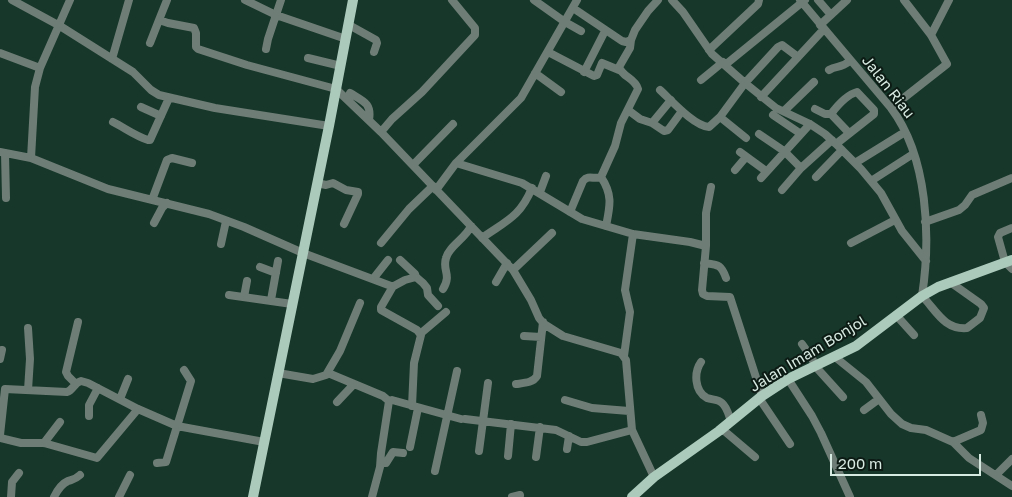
<!DOCTYPE html>
<style>
body{margin:0}
#map{position:relative;width:1012px;height:497px;overflow:hidden;background:#16372a;font-family:"Golos Text",sans-serif}
canvas{display:block}
.scale{position:absolute;left:830px;top:454px;width:151px;height:22px;box-sizing:border-box;border:2px solid #d8ebe2;border-top:0;padding-left:6px;font-size:15px;line-height:18px;white-space:nowrap;color:#d8ebe2;-webkit-text-stroke:4px #0d1b15;paint-order:stroke}
</style>
<div id="map">
<canvas width="1012" height="497"></canvas>
<div class="scale">200 m</div>
</div>
<script>
const ctx = document.querySelector('canvas').getContext('2d');
ctx.lineJoin = 'round';
function stroke(path, color, width, dash) {
  ctx.strokeStyle = color;
  ctx.lineWidth = width;
  ctx.lineCap = dash ? 'butt' : 'round';
  ctx.setLineDash(dash || []);
  ctx.stroke(path);
}
function write(font, color, halo, rows, align = 'center') {
  ctx.font = font + ' "Golos Text",sans-serif';
  ctx.lineWidth = 4;
  ctx.setLineDash([]);
  ctx.textBaseline = 'middle';
  ctx.strokeStyle = halo;
  ctx.fillStyle = color;
  for (const [text, x, y, turn = 0] of rows) {
    ctx.save();
    ctx.translate(x, y);
    ctx.rotate((+turn || 0) * Math.PI / 180);
    ctx.textAlign = isNaN(turn) ? turn : align;
    if (halo) ctx.strokeText(text, 0, 0);
    ctx.fillText(text, 0, 0);
    ctx.restore();
  }
}
const minor = new Path2D(`
 M12,0L60,26L133,72L151,90L159,95L215,108L329,126
 M167,0L159,20L168,23L194,28L196,33V47L198,49L247,65L336,89L381,132L513,270L531,300L539,318L544,324L563,336L621,353L626,360L632,430L654,477
 M245,0L276,15L346,39
 M534,0L565,22L581,31
 M672,0L683,12L712,54L745,83L776,108L810,124L825,134L836,144L861,169L881,193L902,231L926,261
 M800,0L891,108C928,157 931,237 922,296C936,310 944,330 967,328L980,318L984,308L981,304L950,282
 M818,0L831,15
 M573,8L622,41L626,42L631,40
 M349,25L376,40L377,43L374,52
 M820,25L847,0
 M931,35L949,0
 M150,43L159,20
 M266,49L268,39L281,0
 M709,50L758,4L759,0
 M548,52L594,76L597,75L602,63L619,70
 M0,53L40,68
 M308,58L341,66
 M112,59L129,0
 M725,65L805,0
 M829,70C837,65 840,69 850,61
 M584,72L605,31
 M535,73L561,92
 M701,80L723,62
 M660,90C672,101 694,126 709,127L720,117L745,83L778,47L782,45L798,57
 M350,93C363,101 372,103 369,120
 M761,97L824,29
 M141,107L161,116
 M891,108L947,64L931,35L904,0
 M815,109L825,114H831
 M628,110L640,119L652,123L671,100
 M784,111L814,82
 M773,115L801,134
 M720,117L746,138
 M113,122C125,128 135,136 148,140H150L169,98
 M652,123L664,131L668,130L682,111
 M381,132L392,119L422,92L475,35V28L452,0
 M759,134L784,151L801,168
 M836,144L874,114V110L857,92C846,95 837,106 831,114L849,133
 M0,152L31,158L108,189L209,214L244,227L303,253L391,286L392,288L381,307V310L417,330L421,335L414,363L412,406
 M740,152L766,171
 M5,153L6,198
 M31,158L35,87L40,68L70,0
 M456,163L522,183L582,219L633,234L690,242L706,246L702,290L703,294L707,296L730,297L762,396
 M855,163L905,132
 M413,165L453,124
 M735,170L746,157
 M601,177L615,146L621,123L638,89C635,78 622,77 619,67L630,48L631,40L635,30L648,11L658,0
 M601,177C613,195 610,206 606,226
 M816,177L842,150
 M761,178L810,124
 M871,181L913,154
 M317,183L326,185L333,183L346,190L358,192V194L344,224
 M436,190L456,163L521,98L577,0
 M782,190L801,168L832,140
 M540,192L546,176
 M152,200L167,160L172,158L192,163
 M570,212L583,181C589,174 594,180 601,177
 M925,222L959,210L965,205L972,195L1012,178
 M154,223L162,208L167,203
 M1012,228L1000,233L998,237L1005,262L1012,269
 M482,238C506,221 520,217 532,188
 M381,243L409,209L433,186
 M851,243L895,220
 M221,244L226,221
 M706,246V213L711,187
 M400,260L415,274L416,277
 M704,263C718,265 721,264 726,278
 M260,267L276,273
 M513,270L552,233
 M373,279L388,260
 M496,282L507,263
 M392,287L405,280L416,277L423,283L427,288L428,295L438,306
 M443,289C452,274 442,271 446,258C449,246 466,238 471,226
 M229,295L292,304
 M244,297L247,281
 M271,300L278,261
 M896,315L914,335
 M420,334L446,312
 M524,336L541,337
 M802,344L812,358L815,366L843,397
 M624,356L630,312L625,290L633,234
 M835,357L866,382L891,414L902,424L911,428L926,430L953,442L969,458L1012,486
 M0,359L2,350
 M701,362C694,372 694,391 707,398C712,400 718,399 722,403C727,407 729,416 731,421
 M278,373L313,379L326,375L340,351L360,303
 M328,373L383,396L389,401
 M788,379L812,416L821,433L850,497
 M76,384L68,376L66,372L78,322
 M516,384C524,383 533,383 537,376L543,322
 M28,390L30,359L28,328
 M759,398L790,444
 M120,399L128,379
 M565,400L592,408L629,411
 M337,402L354,384
 M864,410L879,399
 M89,416V405L98,388
 M465,419L556,430L581,442H587L632,430
 M722,429L755,457
 M0,435L5,389L67,392C73,390 74,383 81,381L88,383L138,409L177,426L264,442
 M0,438L21,443H44L97,458L138,409
 M953,442L981,430L983,423L981,415
 M44,443L60,422
 M410,447L418,408
 M567,449L569,436
 M479,451L488,383
 M508,456L511,424
 M536,457L540,427
 M157,463L166,462L191,381L184,370
 M381,463H386L393,452L403,453
 M435,471L457,371
 M996,475L1012,459
 M11,497L12,482L19,473
 M54,497C57,491 61,484 68,481C74,479 76,479 80,475
 M119,497L130,475
 M372,497L380,467L381,453L389,401L392,400L461,419
 M512,497L520,495`);
const major = new Path2D(`
 M253,497L329,126L353,0
 M632,497L654,477L719,431L762,396L788,379L856,346L922,296L938,287L1012,260`);
const streetNames = [
 ["Jalan Riau",888,87,52],
 ["Jalan Imam Bonjol",808,354,-31]
];
stroke(minor, '#6e7d76', 8);
stroke(major, '#accabc', 10);
write('15px', '#d8ebe2', '#0d1b15', streetNames);
</script>
